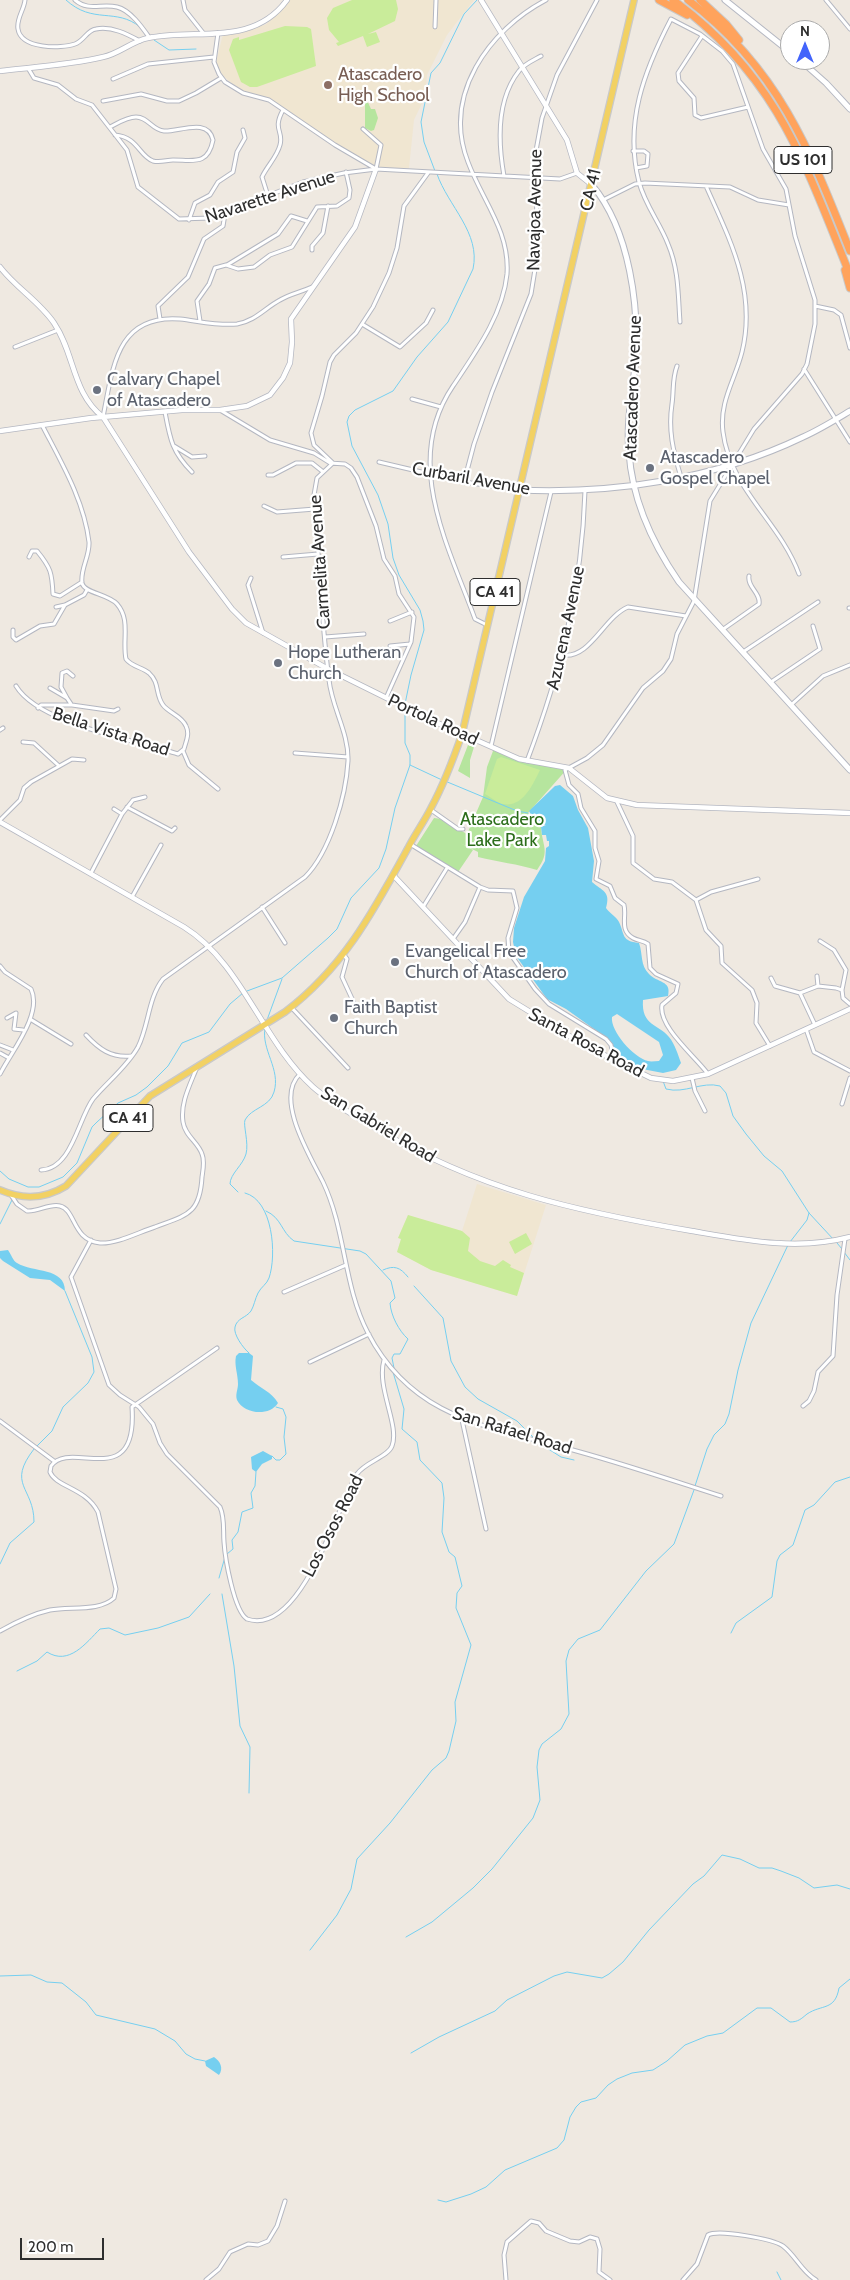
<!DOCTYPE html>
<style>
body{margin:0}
#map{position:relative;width:850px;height:2280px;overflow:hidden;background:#efe9e1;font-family:Cabin,sans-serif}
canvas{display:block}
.north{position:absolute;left:780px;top:20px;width:50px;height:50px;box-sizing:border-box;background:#fff;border:1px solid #ababab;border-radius:50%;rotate:0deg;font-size:14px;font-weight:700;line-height:20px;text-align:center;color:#2e2e2e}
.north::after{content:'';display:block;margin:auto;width:18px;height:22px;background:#4264fb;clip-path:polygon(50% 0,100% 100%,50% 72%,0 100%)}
.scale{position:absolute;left:20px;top:2238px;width:84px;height:22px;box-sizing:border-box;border:2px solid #2e2e2e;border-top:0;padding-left:6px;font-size:15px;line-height:18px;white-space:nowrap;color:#2e2e2e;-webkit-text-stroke:4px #fff;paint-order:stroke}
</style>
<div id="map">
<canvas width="850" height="2280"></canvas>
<div class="north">N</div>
<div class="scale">200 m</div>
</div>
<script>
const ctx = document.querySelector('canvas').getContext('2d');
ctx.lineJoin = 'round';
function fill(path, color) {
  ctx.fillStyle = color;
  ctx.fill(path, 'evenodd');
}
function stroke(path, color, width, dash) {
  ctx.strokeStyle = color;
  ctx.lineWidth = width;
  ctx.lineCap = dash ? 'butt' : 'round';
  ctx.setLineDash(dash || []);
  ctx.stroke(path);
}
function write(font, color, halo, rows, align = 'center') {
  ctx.font = font + ' Cabin,sans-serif';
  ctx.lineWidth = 4.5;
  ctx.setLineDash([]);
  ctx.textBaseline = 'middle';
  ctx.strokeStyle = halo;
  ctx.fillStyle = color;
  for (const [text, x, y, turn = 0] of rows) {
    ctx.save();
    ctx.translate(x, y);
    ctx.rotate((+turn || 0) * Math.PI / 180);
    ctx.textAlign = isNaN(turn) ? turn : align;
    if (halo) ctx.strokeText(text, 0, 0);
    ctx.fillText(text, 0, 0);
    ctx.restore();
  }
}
const education = new Path2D(`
 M289,0H474L447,35L427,75L425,97L414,120L409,168H382L366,162L335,144L265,97L239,90L220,73L216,62L223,34L265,25L281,11Z
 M477,1184L546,1205L517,1296L431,1270L397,1252L401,1239L398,1238L408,1215L462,1231Z`);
const green = new Path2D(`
 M365,96L371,109H375L378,118L374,130L371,131L365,128Z
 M468,745L474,747L470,760V778L458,771Z
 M491,747L527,762L568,768L528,813L536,824L541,826C542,847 551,851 537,870C518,864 498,862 478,857V852L460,843L473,850L458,872L416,846L434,818C444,818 458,829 467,834L483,797L487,767L493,751Z`);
const pitch = new Path2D(`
 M352,0H396L398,9L395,21L368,34L376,32L380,42L367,47L363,36L338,46L336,43L339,42L329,30L327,18L333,8Z
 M285,26L307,27L311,29L316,66L257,87H250L241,82L229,50L233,39L239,37V40Z
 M501,757L540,770C533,784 523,808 503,804C497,803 491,797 485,794L497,759Z
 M408,1215L462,1231L470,1238L468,1251L480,1261L495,1266L503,1260L511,1265L510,1267L524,1273L517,1296L431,1270L397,1252L401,1239L398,1238Z
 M526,1233L532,1244L515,1254L509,1242Z`);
const water = new Path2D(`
 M560,785L573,796L578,810L588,828L594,861L592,882C602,891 611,891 606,908C609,913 617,917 619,922C625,935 621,941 639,943C643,954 640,965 649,974C657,983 672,980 668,996L643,1000C641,1026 659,1024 669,1037C675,1044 678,1055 681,1063L676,1070L663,1073L637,1068L618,1056L608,1039L566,1009L547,999L516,956L513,942L514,928L524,897L545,861L546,848L549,846V841H547L546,835H542L541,827L546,825L536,824L529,811L555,786ZM617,1014L659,1042L663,1055L659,1061C655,1061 651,1062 648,1061C634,1058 610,1031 612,1017Z
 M8,1250C11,1254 13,1261 17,1263C33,1273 65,1267 65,1291L50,1280L30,1278L3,1261L0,1258V1251Z
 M239,1353H249L253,1356L251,1380C260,1388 272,1392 278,1403C269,1417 244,1414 237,1400C235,1395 238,1389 238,1384C238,1374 234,1365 236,1356Z
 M263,1451L272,1456V1459L262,1464L256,1472L252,1469L251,1457Z
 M214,2057C220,2061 224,2068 219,2075L206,2066L205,2061Z`);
const stream = new Path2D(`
 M66,0C93,25 116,7 140,27
 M154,40L169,50L196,49
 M435,171L424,142L421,122L431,73L440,63L464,14L477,0
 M405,704L411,675L424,630L423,621L420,610L399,575L393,558L388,524L378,495L352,446L347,422L349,416L355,410L393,391L417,357L448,322L473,269C481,233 448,206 437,174
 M410,765L442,780
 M445,781L517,811L528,813
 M247,991L282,978L328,938L337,929L351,898L379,868L386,849L395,808L410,765V755L405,743V708
 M267,1020L282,979
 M663,1081L666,1089C685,1094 702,1081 720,1086L726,1093L733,1116L746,1134L764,1156L782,1171L809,1213L834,1240
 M0,1171L9,1179L28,1187H39L63,1177L77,1163L92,1127L97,1122L118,1103L136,1095L147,1087L168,1066L182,1043L209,1032L230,1004L243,993
 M238,1192L230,1184C230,1174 243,1165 246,1154C249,1143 243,1125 245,1120C251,1108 270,1107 274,1092C281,1069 261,1050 265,1028
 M245,1193C273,1200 277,1255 269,1278C267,1284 261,1287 258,1293C255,1299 254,1306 251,1311C246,1318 237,1318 235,1327C233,1334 243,1348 249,1353
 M266,1211C282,1218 281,1232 294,1241L360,1251L366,1254L391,1281L395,1298L390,1303C391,1316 399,1331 408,1339L400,1354H394L392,1358L394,1368
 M0,1224L12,1200
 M790,1242L807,1220L809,1213
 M837,1243L842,1249
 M844,1252L850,1260
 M383,1270C394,1265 400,1267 408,1277
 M414,1286L443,1318L451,1361L465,1387L478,1399L517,1421L534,1438
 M539,1443L561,1457L574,1460
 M37,1446L52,1431L63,1407L88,1383L94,1372L92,1357L65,1291
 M272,1456L276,1460H280L286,1454L284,1437L286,1417L283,1409L276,1407
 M695,1486L707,1449L714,1435L725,1424L729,1414L738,1370L751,1323L788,1245
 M227,1554L233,1549L232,1540L238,1532L242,1512L253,1508L251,1493L255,1486L256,1472
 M0,1564L10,1543L34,1522C34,1487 6,1485 34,1449
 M219,1578L225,1557
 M222,1594L234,1666L240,1726L250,1747L249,1793
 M731,1633L736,1623L772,1597L777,1561L780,1555L793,1545L805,1510L814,1505L835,1482L850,1477
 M17,1671L37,1661L47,1652C69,1666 86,1643 100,1629L109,1628L125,1635L158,1628L189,1617L210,1594
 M406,1937L432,1922L473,1888L492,1869L533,1818L540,1800L537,1767L539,1750L542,1744L561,1729L569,1714L566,1661L569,1650L578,1639L600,1630L646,1571L674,1544L694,1490
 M310,1950L337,1915L351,1889L357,1859L390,1823L432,1770L446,1758L449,1751L456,1721L455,1702L471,1645L456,1608L457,1593L462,1586L455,1557L449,1552L442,1532L444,1498L442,1483L420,1460L417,1442L402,1429L404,1409L393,1372
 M0,1976L31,1975L47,1982L62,1983L86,2002L96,2015L155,2029L175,2041L186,2054L195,2059L205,2061
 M411,2053L439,2037L495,2011L507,2000L554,1976L567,1972L602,1978L609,1974L623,1962L649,1930L693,1884L704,1876L722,1855L740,1859L759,1868H772L781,1871L799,1878L814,1888L837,1885L850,1889
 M438,2200L446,2202L471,2194L486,2187L505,2170L557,2148L564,2140L570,2117L576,2107L581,2102L596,2098L608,2085L617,2079L632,2073L653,2070L667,2061L685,2045L707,2036L723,2033L757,2008H771L790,2022C798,2022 801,2019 807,2014C822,2004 835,2011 839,1988L850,1979
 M777,2272L781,2280`);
const minor = new Path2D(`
 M25,0C24,10 16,19 18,29C21,49 61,49 75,44C84,41 87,30 96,29C112,26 127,34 140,41
 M75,0C89,12 101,3 117,7C130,10 142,27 149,37
 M183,0L185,10L204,34
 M826,0L850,29
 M435,27L436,0
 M218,33L214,62L219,74L225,82L243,93L269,100L335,145L376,169L560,179L577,173
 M702,36L678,73L679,81L694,98L695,115L701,118L748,107
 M28,68L34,78L58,85L76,99L92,105L127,150L138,187L179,219L211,218L303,182L344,173L376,169L381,145L363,129
 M113,79L148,64L214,57
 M103,101L141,94L167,101H179L196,93L221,78
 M110,127C118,123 127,117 136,117C148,117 152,130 164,131C179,132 208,117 213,140C208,166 193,160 173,160C167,160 160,163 153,161C139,156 138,137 115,135
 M633,151H644L648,154L647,166L636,168
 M504,176C498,142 496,100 519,71C524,64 534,60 541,56
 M706,186C730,240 757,291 742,352C735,380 719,402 723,432C730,489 780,522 799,574
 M268,196L262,177C267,166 277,157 280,145C284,131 272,130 283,110
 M603,200L635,184L645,183L730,187L758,200L789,205
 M189,220L195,203L210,195L218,182L233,172L237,152L245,138L243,130
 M312,250V246L323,233L328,206
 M227,265L278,234L291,216L307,221
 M815,306L834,310L841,315L850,348
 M160,319L158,306L188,277L204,239L223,226L225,214
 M200,321L197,301L209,284L215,268L226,265L238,269L254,267L270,255L292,247L317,207L337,206L349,198L350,190L346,172
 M680,322C678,295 679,270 668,244C660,223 645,205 639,182C624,123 644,71 671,19L700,34L722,51L733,64L763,149L786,189L795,236L815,300V324L807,364L802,374L754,429L710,501L694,601L677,634L671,659L663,671L643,688L603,745L587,758L565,770L569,785L578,794L581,808L595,831V848L599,861L596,879L610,886L615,898L624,905C627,917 619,930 633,938C638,941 643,940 648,944L650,968L656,974L678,984L676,993L662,1005C658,1027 696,1057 708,1074
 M362,324L400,347L426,323L433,310
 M15,347L58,330
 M677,366C672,379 674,390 672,404C668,430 673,451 681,477
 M804,369L850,442
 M412,399L441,407
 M220,410L270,440L314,453L330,463L345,464L351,468L357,477L376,526L384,559L395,576L399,594L414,617L411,642L386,698
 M165,412C170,439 172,452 192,472
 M103,417C113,368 116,314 180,319C198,321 219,326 237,324C255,321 265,308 280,300C290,294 301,292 312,287
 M174,446L192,457L205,456
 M379,462L464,482L519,490
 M268,475H273L296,463H312L322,471
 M464,482L474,444L492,392L531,294L538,251L535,156L542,118L557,75L597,0
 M264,506L277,512L315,509
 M29,557L32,551H37C51,568 52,573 53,594L60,596L82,582
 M283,557L318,554
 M251,578L248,585L263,633
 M56,607L65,605L84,595L87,590
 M849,608H850
 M390,621L412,612
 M487,625L475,619C448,545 402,461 453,386C475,353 503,315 507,274C510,231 482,200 468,162C442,95 489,30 546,0
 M13,630V637L16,640L40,626L54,624L65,605
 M722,630L759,604C761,593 747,587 749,576
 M325,637L364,634
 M390,646L410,644
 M743,652L818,602
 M563,655C590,659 604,617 628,607L686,616
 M771,682L820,649L813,626
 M16,686C39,724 135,740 178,754L184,749C186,741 190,734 186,726C182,716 169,713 163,705C155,694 160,683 149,673C142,667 132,667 126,659C122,640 131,620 117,604C108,594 84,593 82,583C80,569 90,556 89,542C84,500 61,462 42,425
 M50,688L67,698L71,704
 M67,698L61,687L62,673L67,671L73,676
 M791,705L823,676L850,665
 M38,708L41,705H72L114,711L118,709
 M0,730L3,728
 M23,742L34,743L58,765
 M491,746L551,492
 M183,751L189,765L218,789
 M295,753L348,757
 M527,761C561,671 582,587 585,491
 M617,802L633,836V863L654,879L672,882L696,900L706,930L721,946L722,963L752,990L757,1003L756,1023L770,1046
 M127,807L172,831L175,828
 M114,809L122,814
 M431,810L458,829H463
 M0,820L20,800L24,788L31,782L72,759L84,760
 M410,844L480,887L488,890L513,891L517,908L508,938L509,952L535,989L549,1004L606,1039L611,1045L614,1060
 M91,873L122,814L133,800L145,797
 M132,897L161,845
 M696,900L711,892L758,879
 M262,907L285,943
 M423,907L447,868
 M453,939L465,922L480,887
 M344,955L347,959L342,977L354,1003
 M0,966L5,972L31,989C43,1014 11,1052 0,1074
 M771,978L775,986L800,993
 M818,986L836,988L842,990L846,970L834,950L820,941
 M842,990L843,998L850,1004
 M291,1007L348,1068
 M7,1018L16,1013L14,1029L23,1030
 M30,1019L71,1044
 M815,1025L800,993L818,986L817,976
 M806,1029L814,1052L850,1071
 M86,1035C99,1049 111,1058 131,1056
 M0,1045L13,1050
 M0,1053L9,1058
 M300,1074C274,1098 310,1156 323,1182C346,1230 343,1285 368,1333C414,1422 494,1427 580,1452C627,1465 674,1481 721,1496
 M692,1078L695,1091L705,1111
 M842,1104L850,1078
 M41,1170C72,1169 78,1119 93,1099C107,1082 127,1067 138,1047C149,1025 148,998 163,979L305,877C330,852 346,796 348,761C349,733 332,708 329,680C321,619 319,556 314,495L317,478L333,463L314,445L311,433L322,396L330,362L334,355L356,333L373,307L389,273L397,248L404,206L428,173
 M11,1195L17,1204L27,1211C38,1212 50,1203 60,1206C76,1210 72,1240 100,1243C117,1244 139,1232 155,1227C187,1215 200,1214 202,1177C203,1170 205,1161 202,1154C198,1142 185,1136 183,1122C180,1103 190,1085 197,1067
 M91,1240L71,1277L109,1385L120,1395L139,1407L153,1424L160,1443L167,1454L220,1507C225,1518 223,1530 224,1542C225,1558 234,1611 247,1619C301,1637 337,1506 357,1474C365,1462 388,1457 392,1446C400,1425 376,1388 384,1360
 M284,1292L346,1265
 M310,1362L369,1334
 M803,1406L809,1401L814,1391L818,1372L833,1356L837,1295L845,1239
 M462,1420L486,1529
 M0,1421L54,1461
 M0,1631C16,1622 32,1614 50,1610C70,1606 99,1612 114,1598L116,1589L98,1512C86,1488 56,1487 50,1472L51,1466C70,1438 138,1494 132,1407L217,1348
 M206,2280L219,2269L230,2252L248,2244L258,2245L268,2241L277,2226L285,2201
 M506,2280L504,2255L507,2242L531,2221L539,2223L546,2231L570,2241L579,2242L590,2237L597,2239L600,2249L599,2272L610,2280
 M683,2280L697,2264L708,2235C718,2229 773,2239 783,2246C796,2256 801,2271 816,2280`);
const tertiary = new Path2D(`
 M481,0L567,140L577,173L592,185
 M0,71C34,67 69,65 103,57C119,54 132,41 148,38C197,28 253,47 287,0
 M0,267C16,288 39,301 54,323C75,354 72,393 103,417L189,552L232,609L246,623L328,669L433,721L519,759L569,768L607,798L637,805L850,813
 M0,431L91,418L182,410H220L247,406L270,395L283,378L290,363L292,342L291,319L355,227L376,169
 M0,822L184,927C242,963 262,1041 313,1087C331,1103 354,1115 375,1128C479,1190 574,1211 692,1231C744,1240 797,1251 850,1237
 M393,875L509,999L584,1045L651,1078L673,1081L708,1074L850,1009`);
const secondary = new Path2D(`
 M725,0L790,52
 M800,60L826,83L850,109
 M592,185C630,230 640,309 635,366C632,395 626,423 629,452C632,500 652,543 679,582L850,770
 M519,490C615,494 716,479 803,437C819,430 835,420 850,411`);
const primary = new Path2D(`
 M0,1190C23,1200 45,1199 66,1186L150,1096L285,1012C344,967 373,912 408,848C415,834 424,822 431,808C444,784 453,760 462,734L634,0`);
const motorway = new Path2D(`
 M659,0L687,15
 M673,0C777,76 804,161 850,275
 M688,0C778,68 810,150 850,251
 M700,0L726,24L739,40
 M845,270L850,288`);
const markers = [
 [328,85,5,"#8d6e63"],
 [97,390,5,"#6b7280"],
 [650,468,5,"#6b7280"],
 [278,663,5,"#6b7280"],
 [395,962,5,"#6b7280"],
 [334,1018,5,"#6b7280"]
];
const shields = [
 [803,160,58],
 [495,592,50],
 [128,1118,50]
];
const shieldNames = [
 ["US 101",803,160],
 ["CA 41",495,592],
 ["CA 41",128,1118]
];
const educationNames = [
 ["Atascadero",338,75],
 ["High School",338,96]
];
const streetNames = [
 ["CA 41",591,190,-77],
 ["Navarette Avenue",270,197,-18],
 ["Navajoa Avenue",535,210,-89],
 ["Atascadero Avenue",633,388,-88],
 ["Curbaril Avenue",471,479,10],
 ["Carmelita Avenue",320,562,-94],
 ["Azucena Avenue",566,628,-78],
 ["Portola Road",433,720,25],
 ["Bella Vista Road",111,732,18],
 ["Santa Rosa Road",586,1043,28],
 ["San Gabriel Road",378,1125,31],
 ["San Rafael Road",512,1431,17],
 ["Los Osos Road",333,1526,-63]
];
const worshipNames = [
 ["Calvary Chapel",107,380],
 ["of Atascadero",107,401],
 ["Atascadero",660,458],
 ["Gospel Chapel",660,479],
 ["Hope Lutheran",288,653],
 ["Church",288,674],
 ["Evangelical Free",405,952],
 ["Church of Atascadero",405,973],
 ["Faith Baptist",344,1008],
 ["Church",344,1029]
];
const parkNames = [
 ["Atascadero",502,820],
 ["Lake Park",502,841]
];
fill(education, '#f0e6d1');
fill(green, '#b6e59e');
fill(pitch, '#c9ec9a');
fill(water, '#75cff0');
stroke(stream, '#75cff0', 1);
stroke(minor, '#b4b7c1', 5);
stroke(tertiary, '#b4b7c1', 6);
stroke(secondary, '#b4b7c1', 7);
stroke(primary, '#c9c9c9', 8);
stroke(motorway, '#c9c9c9', 9);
stroke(minor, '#fff', 3);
stroke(tertiary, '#fff', 4.5);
stroke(secondary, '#fff', 5);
stroke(primary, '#f2d163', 5.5);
stroke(motorway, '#ffa35c', 7);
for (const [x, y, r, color] of markers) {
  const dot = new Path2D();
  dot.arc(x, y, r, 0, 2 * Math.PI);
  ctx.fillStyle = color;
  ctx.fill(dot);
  stroke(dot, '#fff', 2);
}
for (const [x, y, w] of shields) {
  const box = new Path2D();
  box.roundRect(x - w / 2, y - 13.5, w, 27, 4);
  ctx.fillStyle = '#fff';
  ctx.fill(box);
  stroke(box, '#2e2e2e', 1);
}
write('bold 16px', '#2e2e2e', null, shieldNames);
write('18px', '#785e54', '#fff', educationNames, 'left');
write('18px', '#2e2e2e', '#fff', streetNames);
write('18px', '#5b616d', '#fff', worshipNames, 'left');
write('18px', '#2c6e1b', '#fff', parkNames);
</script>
